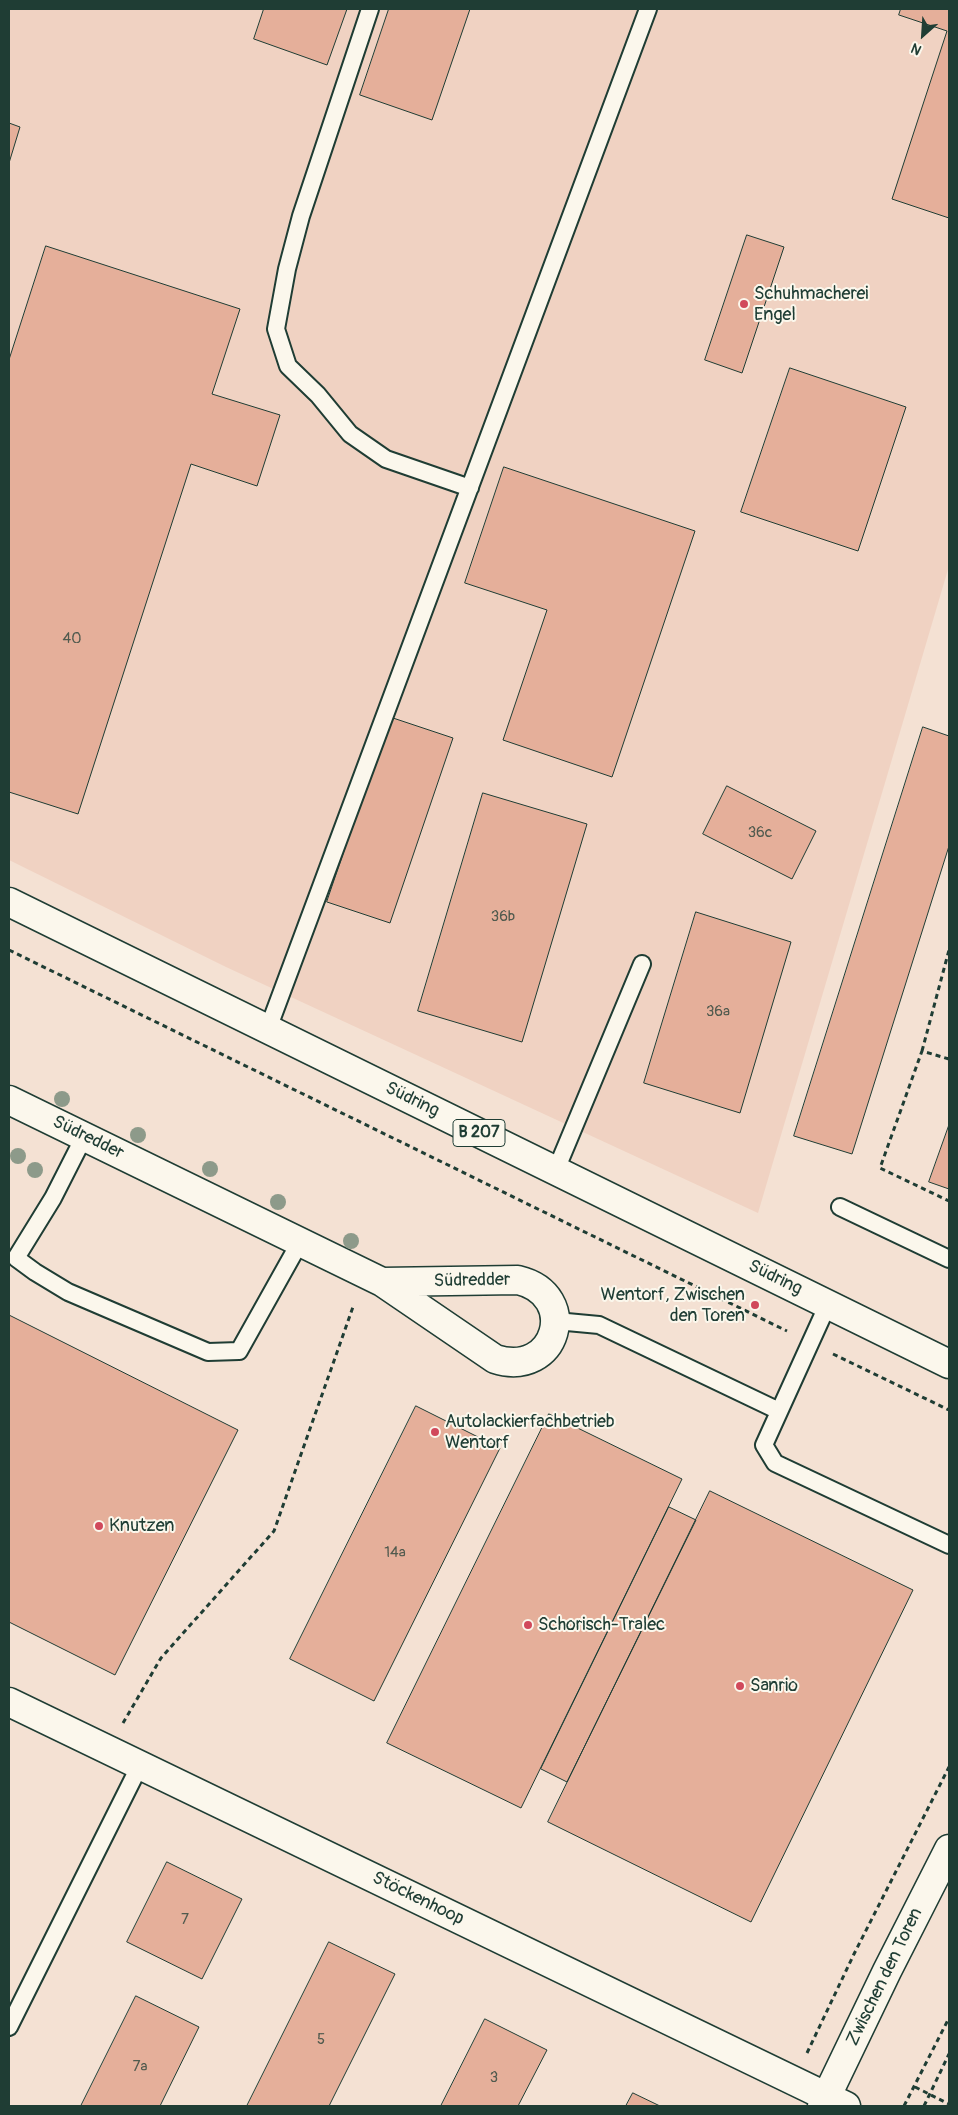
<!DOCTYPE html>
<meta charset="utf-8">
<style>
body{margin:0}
#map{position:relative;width:958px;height:2115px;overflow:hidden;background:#f4e1d3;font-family:Pangolin,sans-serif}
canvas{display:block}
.frame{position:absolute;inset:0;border:10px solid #1f3d34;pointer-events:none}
.north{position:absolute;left:898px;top:10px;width:50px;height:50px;-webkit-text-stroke:4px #fbf7ec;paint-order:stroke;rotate:206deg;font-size:14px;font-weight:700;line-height:20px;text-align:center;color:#1f3d34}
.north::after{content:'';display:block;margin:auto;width:18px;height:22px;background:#1f3d34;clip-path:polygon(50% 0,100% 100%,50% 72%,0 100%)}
</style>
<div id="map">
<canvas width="958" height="2115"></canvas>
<div class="frame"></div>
<div class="north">N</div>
</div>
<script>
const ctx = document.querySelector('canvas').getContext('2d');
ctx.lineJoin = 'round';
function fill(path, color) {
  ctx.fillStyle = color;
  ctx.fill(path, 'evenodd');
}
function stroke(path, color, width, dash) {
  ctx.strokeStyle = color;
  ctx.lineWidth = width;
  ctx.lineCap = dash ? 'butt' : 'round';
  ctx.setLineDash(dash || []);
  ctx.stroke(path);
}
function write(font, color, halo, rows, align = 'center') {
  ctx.font = font + ' Pangolin,sans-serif';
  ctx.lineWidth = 4;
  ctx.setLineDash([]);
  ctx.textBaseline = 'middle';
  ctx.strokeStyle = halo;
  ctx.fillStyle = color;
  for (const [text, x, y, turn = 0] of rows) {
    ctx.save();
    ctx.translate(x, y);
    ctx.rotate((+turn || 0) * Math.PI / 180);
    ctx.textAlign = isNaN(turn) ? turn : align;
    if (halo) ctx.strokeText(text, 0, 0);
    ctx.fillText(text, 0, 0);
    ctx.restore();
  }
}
const built = new Path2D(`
 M9,9H949V566L758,1213L226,967L9,860Z`);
const building = new Path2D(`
 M264,9H347L327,65L254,39Z
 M389,9H470L432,120L360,95Z
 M901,9H949V218L892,199L947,31L899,15Z
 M9,123L20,127L9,163Z
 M747,235L784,247L742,373L705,360Z
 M46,246L240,309L212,394L280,415L257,486L191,464L78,814L9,792V360Z
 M790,368L906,407L858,551L741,512Z
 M504,467L695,531L612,777L503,740L547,610L465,583Z
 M390,717L453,738L390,923L327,902Z
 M923,727L949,736V846L852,1154L794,1136Z
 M727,786L816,831L792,879L703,834Z
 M483,793L587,824L522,1042L418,1011Z
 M696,912L791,942L740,1113L644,1083Z
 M949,1125V1189L929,1182Z
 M9,1315L238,1430L115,1675L9,1622Z
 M416,1406L500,1448L374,1701L290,1659Z
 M549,1414L682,1479L521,1808L387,1743Z
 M710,1491L913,1590L751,1922L548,1822Z
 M669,1507L696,1520L567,1782L541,1769Z
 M167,1862L242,1899L202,1979L127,1942Z
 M329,1942L395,1974L329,2106H247Z
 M136,1996L199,2027L160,2106H81Z
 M485,2019L547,2050L518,2106H441Z
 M633,2093L660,2106H626Z`);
const path = new Path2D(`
 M9,950L787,1331
 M922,1051L949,950
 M949,1059L922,1051L880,1168L949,1201
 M833,1354L949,1410
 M123,1723L161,1658L274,1531L354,1304
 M807,2053L854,1954L949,1767
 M915,2087L949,2104
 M904,2106L949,2018
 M924,2106L949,2054`);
const lane = new Path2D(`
 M370,9L301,216L287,269L276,329L288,366L318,395L350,434L386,459L470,488
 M268,1029L648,9
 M84,1137L53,1198L16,1258L35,1272L68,1292L208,1352L239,1351L300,1242
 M556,1170L642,964
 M840,1207L949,1259
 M828,1304L764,1445L775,1463L949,1545
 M556,1321L599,1325L779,1411
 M9,2027L140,1765`);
const street = new Path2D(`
 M9,1100L382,1282L495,1359C557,1379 581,1295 518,1280L382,1282
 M9,1702L846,2106
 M822,2106L887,1971L949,1849`);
const primary = new Path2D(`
 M9,902L949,1364`);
const trees = [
 [62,1099],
 [138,1135],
 [18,1156],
 [210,1169],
 [35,1170],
 [278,1202],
 [351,1241]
];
const markers = [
 [744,304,5,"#d1495b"],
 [755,1305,5,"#d1495b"],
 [435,1432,5,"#d1495b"],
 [99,1526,5,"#d1495b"],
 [528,1625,5,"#d1495b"],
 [740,1686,5,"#d1495b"]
];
const numberNames = [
 ["40",72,639],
 ["36c",760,833],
 ["36b",503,917],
 ["36a",718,1012],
 ["14a",395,1553],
 ["7",185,1920],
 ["5",321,2040],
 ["7a",140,2067],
 ["3",494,2078]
];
const shields = [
 [479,1133,52]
];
const shieldNames = [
 ["B 207",479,1133]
];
const poiNames = [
 ["Schuhmacherei",754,294],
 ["Engel",754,315],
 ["Wentorf, Zwischen",745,1295,"right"],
 ["den Toren",745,1316,"right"],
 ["Autolackierfachbetrieb",445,1422],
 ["Wentorf",445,1443],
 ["Knutzen",109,1526],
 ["Schorisch-Tralec",538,1625],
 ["Sanrio",750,1686]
];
const streetNames = [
 ["Südring",412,1100,26],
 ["Südredder",88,1138,26],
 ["Südring",775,1278,26],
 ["Südredder",472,1281,-1],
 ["Stöckenhoop",418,1899,26],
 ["Zwischen den Toren",885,1977,-64]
];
fill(built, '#f0d2c2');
fill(building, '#e5af9a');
stroke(building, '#1f3d34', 1);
stroke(lane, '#1f3d34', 20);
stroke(street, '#1f3d34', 31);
stroke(primary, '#1f3d34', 31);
stroke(path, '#1f3d34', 3, [5, 4]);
stroke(lane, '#fbf7ec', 16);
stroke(street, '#fbf7ec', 28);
stroke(primary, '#fbf7ec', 28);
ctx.fillStyle = '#8d9a8a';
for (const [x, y] of trees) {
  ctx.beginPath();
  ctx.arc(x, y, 8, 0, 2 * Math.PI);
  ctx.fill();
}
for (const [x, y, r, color] of markers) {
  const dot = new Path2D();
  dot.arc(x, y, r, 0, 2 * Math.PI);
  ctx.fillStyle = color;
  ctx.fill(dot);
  stroke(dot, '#fbf7ec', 2);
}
write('15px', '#505a4e', null, numberNames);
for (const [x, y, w] of shields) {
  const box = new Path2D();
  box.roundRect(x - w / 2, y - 13.5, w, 27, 4);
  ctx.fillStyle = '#fbf7ec';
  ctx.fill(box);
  stroke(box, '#1f3d34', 1);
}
write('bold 16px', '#1f3d34', null, shieldNames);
write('18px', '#1f3d34', '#fbf7ec', poiNames, 'left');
write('18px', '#1f3d34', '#fbf7ec', streetNames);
</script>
